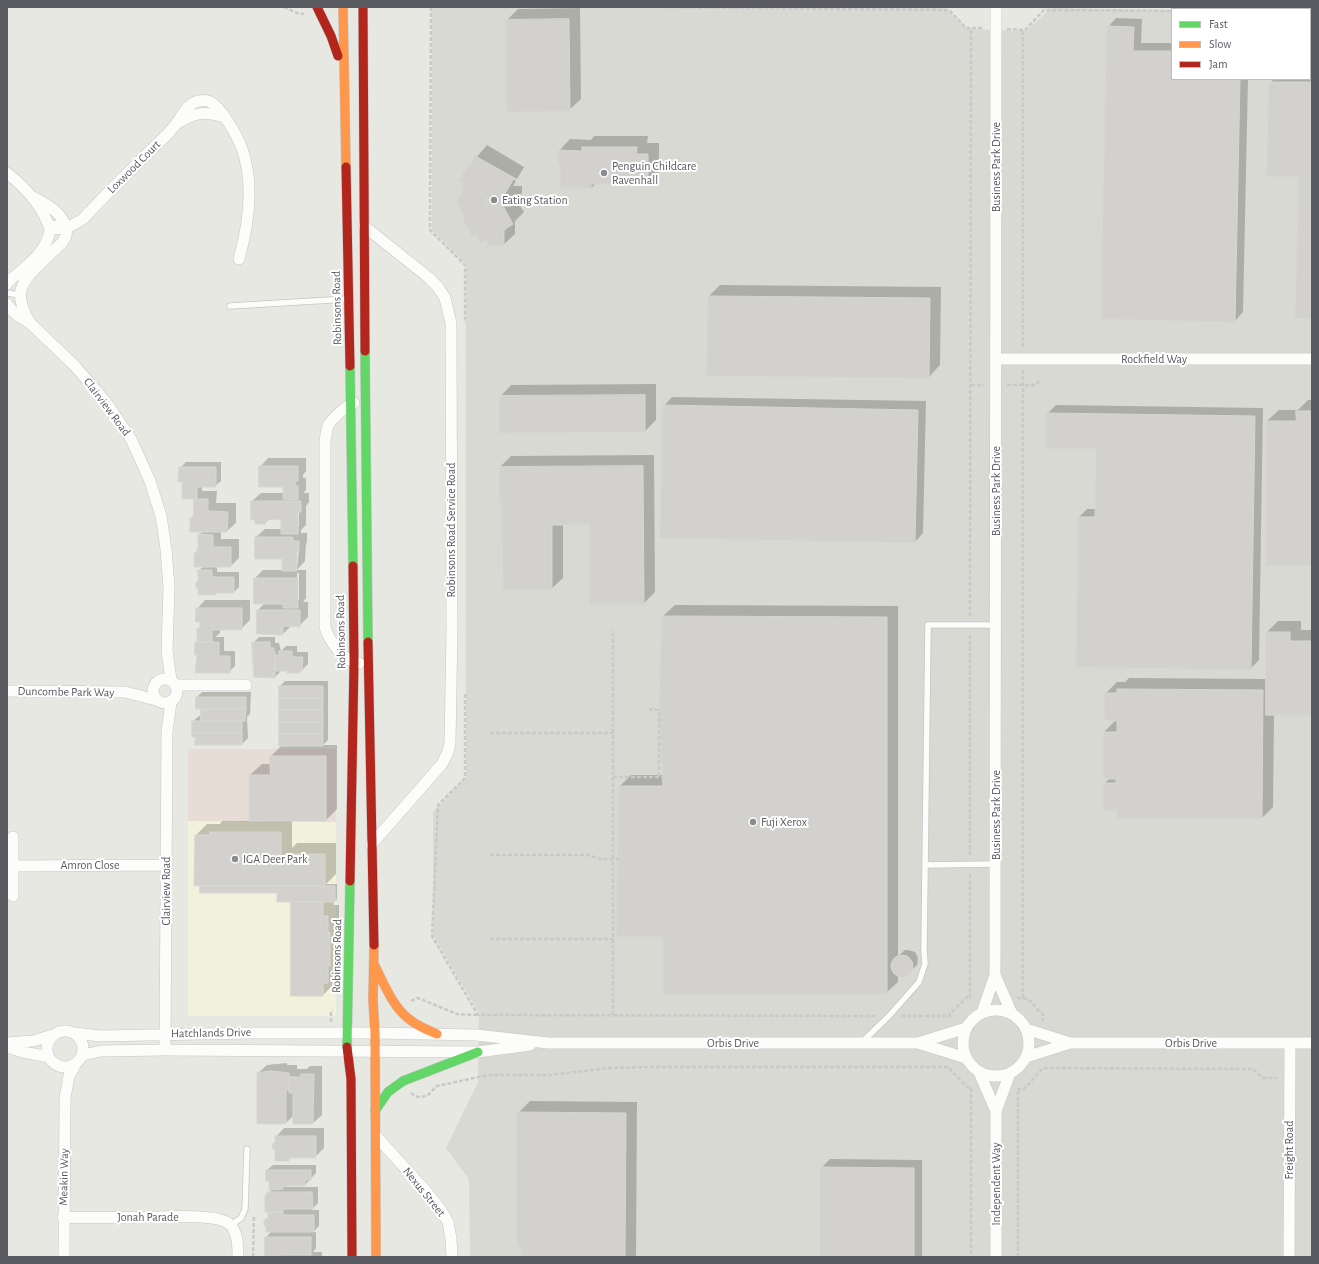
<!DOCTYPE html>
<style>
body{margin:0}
#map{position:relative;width:1319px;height:1264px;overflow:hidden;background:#e8e8e2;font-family:"Alegreya Sans",sans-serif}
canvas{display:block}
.frame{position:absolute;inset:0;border:8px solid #585a60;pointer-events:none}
.legend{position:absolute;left:1171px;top:8px;width:140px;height:72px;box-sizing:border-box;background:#fff;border:1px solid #bcbdbf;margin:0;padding:5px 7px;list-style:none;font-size:12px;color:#585a60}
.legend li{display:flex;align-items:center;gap:8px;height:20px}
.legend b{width:20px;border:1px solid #bcbdbf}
</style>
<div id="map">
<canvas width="1319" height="1264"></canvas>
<div class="frame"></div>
<ul class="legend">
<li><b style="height:5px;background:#63d668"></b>Fast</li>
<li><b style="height:5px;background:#ff974d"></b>Slow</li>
<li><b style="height:5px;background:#b3261e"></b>Jam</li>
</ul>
</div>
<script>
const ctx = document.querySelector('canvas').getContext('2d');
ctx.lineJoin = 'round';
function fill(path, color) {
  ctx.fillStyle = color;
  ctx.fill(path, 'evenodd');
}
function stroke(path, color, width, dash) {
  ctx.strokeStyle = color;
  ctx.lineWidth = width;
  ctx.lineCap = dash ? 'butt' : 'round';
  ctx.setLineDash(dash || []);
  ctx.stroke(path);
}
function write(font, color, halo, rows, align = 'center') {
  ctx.font = font + ' "Alegreya Sans",sans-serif';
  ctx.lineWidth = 4;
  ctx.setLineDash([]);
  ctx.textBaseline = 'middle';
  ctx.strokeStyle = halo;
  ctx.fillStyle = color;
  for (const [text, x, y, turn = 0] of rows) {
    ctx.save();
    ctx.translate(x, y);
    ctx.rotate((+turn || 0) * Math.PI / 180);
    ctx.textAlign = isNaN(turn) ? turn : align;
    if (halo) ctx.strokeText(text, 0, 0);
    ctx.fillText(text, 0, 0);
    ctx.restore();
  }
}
const commercial = new Path2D(`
 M188,821L336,822V1016H188Z`);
const industrial = new Path2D(`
 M432,7H944L967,29L1026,31L1051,8L1172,10V79H1310V12H1312V1257H470L469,1179L446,1148L478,1082L479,1013L433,935V812L466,778V264L432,230Z`);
const medical = new Path2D(`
 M188,749H336V822L188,821Z`);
const shadow = new Path2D(`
 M580,8L581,99L569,110L507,20L518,9Z
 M1116,18L1142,19L1141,43H1172V79H1248L1243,312L1235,321L1108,27Z
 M1310,74H1312V318L1300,176L1270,83L1274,79H1310Z
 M594,136H648L647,143H659V172L647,183H597L591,188H561V162L559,151L570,139L591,140Z
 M487,145L524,167L517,179L477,157L476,158L516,181L513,186H522V193L516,199L524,212L515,221V234L503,245L489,238L464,189L469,166Z
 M720,285L941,287L940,365L929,377L709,296Z
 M656,384V420L645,431L500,397L511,385Z
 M672,397L926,401L923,533L915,542L664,406Z
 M1308,400H1312V565L1267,421L1279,410H1298Z
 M1056,405L1263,408L1259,660L1250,669L1079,517L1087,509H1096L1097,448L1047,414Z
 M654,455L655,592L643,604L590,524H563V578L551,589L503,502L500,467L511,456Z
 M268,458H306V471L303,475V478H306V490L303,493H309V502L306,506V525L301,530V533H307V542L306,544L305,561L297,570H306V598L303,602H308V617L299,626H291L283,634L258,633V610L265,603L255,578L263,570H283V558L256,537L265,529H282V519L270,518L265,523L252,501L261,493H284V486L260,467ZM297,507H299V526H297ZM297,546H299L298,563H296ZM297,573H299V600H297Z
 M186,462H221V481L215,486H202V491H217L216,503H236V523L227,531H221V539H239V558L231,566H217V572H239V587L234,592H217L215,594L199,587L197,582L199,581V571L203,566L195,553L198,551V547L199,546V535L203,531L191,518L194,515L195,498L182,480L180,468Z
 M205,600H250V620L241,629H220V633L215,637H224V651H235V666L229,672L198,654L196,643L198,641V629L201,626V621L197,609Z
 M675,605L898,606V956L905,950H908L915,952L918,958L917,965L909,973L904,976L898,975V982L886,993L664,936L620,786L631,775H663V616Z
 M1278,621H1301V630H1312V715H1274L1273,807L1262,818H1118V810L1104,784L1110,778L1104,732L1116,720L1105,694L1117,682H1125L1129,678L1267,679V632Z
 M259,637H275V643H279L281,651L286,646H297V652H308V664L300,672L288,670H280V672L275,677L253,643Z
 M285,681H328V740L323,745H337V809L326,820H292V848L297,843H336V874L326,884H337V899L334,902V905H339V921H341V954L339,955V971L334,976V984L323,995L292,901L196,835L207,824H220L222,821H250V775L262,764H271V756L282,745L280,686Z
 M202,692H251L250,714L247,717L248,738L242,744H196L193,721L199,716H202V708L197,697Z
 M287,1063V1065H297V1069H307L310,1066H322V1115L313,1123H294V1115L286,1123H258V1073L267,1065Z
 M530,1101L637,1102L636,1257H522L518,1113Z
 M284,1128H324V1148L315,1157H291L288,1160L276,1148L274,1144L276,1142V1137Z
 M830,1159L922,1160V1257H821V1168Z
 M273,1165H316V1173L305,1185H286L284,1187H318V1203L311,1210H319V1226L313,1232H316V1248L313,1252H322V1257H269L266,1237L272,1231L267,1225L265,1220L269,1217L266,1196L272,1189L267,1170Z`);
const building = new Path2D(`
 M569,19L570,111L507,112L506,20Z
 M1107,26L1134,27L1133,51H1172V79H1240L1235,322L1101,319Z
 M1269,82H1312V319L1295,318L1299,177H1267Z
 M582,147H637L636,154H648V184H591V189H560V163H558V150L582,151Z
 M475,156L514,178L503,197H511V206H503L513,224L504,230V246H487V240L481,243L475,234L472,236L463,220L487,207L486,196L459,181L468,165L470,166Z
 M463,183L486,196L487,207L463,220V213L457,202L463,189Z
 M708,296L930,298L929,378L707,376Z
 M645,395V432L499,433V396Z
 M663,405L918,410L915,543L660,538Z
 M1296,411H1312V566H1266V421H1296Z
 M1046,413L1255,416L1251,670L1076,667L1078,517H1095L1096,449H1046Z
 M259,466H298V481H295V486H298V500L283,499V487H259Z
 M643,466L644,605H589V525H552V590H503L502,503H499V467Z
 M179,467H216V487H197V499H182V481L178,482Z
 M194,499H208V511L228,512L227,532H190V518H193Z
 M251,501H301V512H298V534H281V520L266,519V524H255V520H251Z
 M198,534L213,535V547H231V567H194V553H197V547H198Z
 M255,537H293V541H299V551H297V571H282V559H255Z
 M198,570H212V577H234V593H216V595H198V588H196V582H198Z
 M254,578H298V608H283V604H254Z
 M196,608H242V630H212V642H197V628H200V622H196Z
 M257,610H300V627L283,626V635L257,634Z
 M662,616L887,617V994H663V937H616L619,786H663L659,710Z
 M1266,632H1290V641H1312V716L1266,715Z
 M195,642H219V656H230V673H195L197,655H195Z
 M252,642H270V648H274V652H275V678L254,677Z
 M279,651H292V657H303L302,671H300V673H287V671H275V655H279Z
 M279,686H323V698H279Z
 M1117,689L1263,690L1262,819H1117V811H1103V783H1116V779H1103V732H1117V721L1104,720V693H1117Z
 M196,697H246V709H196Z
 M279,698H323V710H279Z
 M201,709H246L245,721H201Z
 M279,710H323V722H279Z
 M192,721H242V733H192Z
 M279,722H323V734H279Z
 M192,733H242V745H195V737H192Z
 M279,734H323V746H279Z
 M270,756H326V821H249V775H270Z
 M210,832H281V858H285V854H325V886H194L195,835H210Z
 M200,886H335V902H277V893H200Z
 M291,902H323V916H328V932H330V966H328V983H323V996H291Z
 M891 966a11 11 0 1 1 22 0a11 11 0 1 1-22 0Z
 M271,1071L289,1073V1090H286V1124H257V1073Z
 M301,1074H314L313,1124H293V1093H289V1077H301Z
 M517,1112L626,1113L625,1257H521V1247H517Z
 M275,1136H316V1158H289V1161H275V1149H272L273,1143H275Z
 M820,1167L914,1168V1257H820Z
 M266,1170H311V1180H305V1186H283V1189L269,1190V1181H266Z
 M267,1192H312L313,1209H283V1212H265V1195H267Z
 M268,1212H283V1215H314V1232H266V1226L264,1225V1220H268Z
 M265,1237H311V1255H281V1257H265Z`);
const path = new Path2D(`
 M284,7L297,13L304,14
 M431,7L430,230L465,265V323
 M656,7L949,10L966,28H984
 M1310,12H1312
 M1007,29L1025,30L1044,10L1172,11
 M1023,347V29
 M1023,370V998
 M971,385H984
 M1007,385H1035L1039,381
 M970,616L971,28
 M970,635V856
 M465,694V778L438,805L432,936L478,1015L876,1016
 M649,709L659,710V777
 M490,733H613
 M613,777H663
 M490,855H588L601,859H618
 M490,939H613
 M1017,998L1028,999L1043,1015V1021
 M411,1001L418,998L457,1014L478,1015
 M613,1015V630
 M901,1016H950V1014L967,997L970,998V873
 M331,1022V1013L333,1010
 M971,1088V1257
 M1017,1089H1024L1043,1068L1249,1069L1254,1070L1263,1078H1277
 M411,1093L417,1097L427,1096L437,1086L488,1075H550L609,1068L649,1067H948L967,1087L972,1088
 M253,1257L254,1216
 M1018,1257V1090`);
const lane = new Path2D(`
 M7,293L20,295
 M230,306L348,299
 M925,865L996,864
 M862,1042L889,1016L919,982L925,964L924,951L928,625H996
 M231,1225L241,1218L245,1209L247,1149`);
const street = new Path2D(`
 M178,123C195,112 205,111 225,117
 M7,173C26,188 42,205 50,229L67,228C60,211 49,206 33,197
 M364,226L428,277L438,287L445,298L451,323L452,630L450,743L448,752L442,764L371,845
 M7,284L8,282C24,268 48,252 50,229L55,226
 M7,304L9,307L16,314L30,323L75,366L106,402L131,439L150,481L161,516L166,549L169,587L167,651L171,680
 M30,323C15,296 17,286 39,265C47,257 54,250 62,243L66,236L67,228L83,219C104,196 127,174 149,152C158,143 169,134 176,124C183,115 187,103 199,101C212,98 218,108 225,117C231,126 237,136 241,146C255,182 249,223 239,259
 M996,359H1312
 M354,403C347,405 334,417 329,424C326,429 326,436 325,442V627C329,641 344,662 359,663
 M153 691a12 12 0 1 1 24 0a12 12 0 1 1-24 0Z
 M176,685H246
 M7,691L125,692L156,700
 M13,837V896
 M14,866L166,865
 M995,975L1012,1014
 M963 1043a33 33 0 1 1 66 0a33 33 0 1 1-66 0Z
 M982,1013L995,975L996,7
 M1026,1029L1070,1043
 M47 1049a18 18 0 1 1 36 0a18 18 0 1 1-36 0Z
 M74,1033L100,1036L249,1033H375L476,1035L548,1043H918L966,1028
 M7,1043L33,1041L53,1035
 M918,1043L966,1058
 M7,1047L23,1052L49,1057
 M165,1050L167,732L171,702
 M83,1055L101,1051L165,1050L478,1052L530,1045
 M1026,1057L1070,1043H1312
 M979,1072L996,1111
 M376,1136L426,1191L441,1210L448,1222L451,1239L452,1257
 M63,1217C93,1218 123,1217 152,1217C169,1217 216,1214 228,1223C238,1230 238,1246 238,1257
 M64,1257L65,1098L69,1076L75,1065
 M996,1257V1111L1010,1073
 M1289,1257L1290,1043`);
const fast = new Path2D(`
 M365,351L368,642
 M350,366L353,566
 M347,1047L350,881
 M375,1111L388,1092L403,1081L478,1052`);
const slow = new Path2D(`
 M343,7L346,167
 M374,945L373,1000L375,1033L376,1257
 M375,966C384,984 393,1007 409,1019C417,1026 427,1030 437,1034`);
const jam = new Path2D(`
 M317,7L331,36L338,56
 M363,7L365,351
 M346,167L350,366
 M368,642L374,945
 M350,881L354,663L353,566
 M347,1047L351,1079L352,1257`);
const markers = [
 [604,173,4,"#8a8c8e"],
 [494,200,4,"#8a8c8e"],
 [753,822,4,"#8a8c8e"],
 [235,859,4,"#8a8c8e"]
];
const poiNames = [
 ["Penguin Childcare",612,166],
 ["Ravenhall",612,180],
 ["Eating Station",502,200],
 ["Fuji Xerox",761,822],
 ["IGA Deer Park",243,859]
];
const streetNames = [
 ["Loxwood Court",134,167,-45],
 ["Business Park Drive",996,167,-90],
 ["Robinsons Road",337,308,-91],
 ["Rockfield Way",1154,359],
 ["Clairview Road",107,407,53],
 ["Business Park Drive",996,491,-90],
 ["Robinsons Road Service Road",451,530,-90],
 ["Robinsons Road",341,632,-91],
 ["Duncombe Park Way",66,692,1],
 ["Business Park Drive",996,815,-90],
 ["Amron Close",90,865],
 ["Clairview Road",166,891,-90],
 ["Robinsons Road",337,956,-89],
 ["Hatchlands Drive",211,1033,-1],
 ["Orbis Drive",733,1043],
 ["Orbis Drive",1191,1043],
 ["Freight Road",1289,1150,-90],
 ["Meakin Way",64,1177,-89],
 ["Independent Way",996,1184,-90],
 ["Nexus Street",424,1192,51],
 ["Jonah Parade",148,1217]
];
fill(commercial, '#f2f1db');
fill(industrial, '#d9d9d3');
fill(medical, '#e8ddd6');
fill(shadow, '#0003');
fill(building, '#d2d1cd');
stroke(building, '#d7d7d2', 1);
stroke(lane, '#c5c6c4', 7);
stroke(street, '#c5c6c4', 12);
stroke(fast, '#c5c5c4', 10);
stroke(slow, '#c5c5c4', 10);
stroke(jam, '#c5c5c4', 10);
stroke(path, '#c6cac8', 2.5, [4, 2]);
stroke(lane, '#fcfcfb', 5.5);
stroke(street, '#fcfcfb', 11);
stroke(fast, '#63d668', 9);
stroke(slow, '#ff974d', 9);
stroke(jam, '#b3261e', 9);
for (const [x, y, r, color] of markers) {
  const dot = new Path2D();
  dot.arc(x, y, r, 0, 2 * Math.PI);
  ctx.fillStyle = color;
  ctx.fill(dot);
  stroke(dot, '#fff', 1.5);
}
write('12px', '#585a60', '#fff', poiNames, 'left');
write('12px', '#585a60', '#fff', streetNames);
</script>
